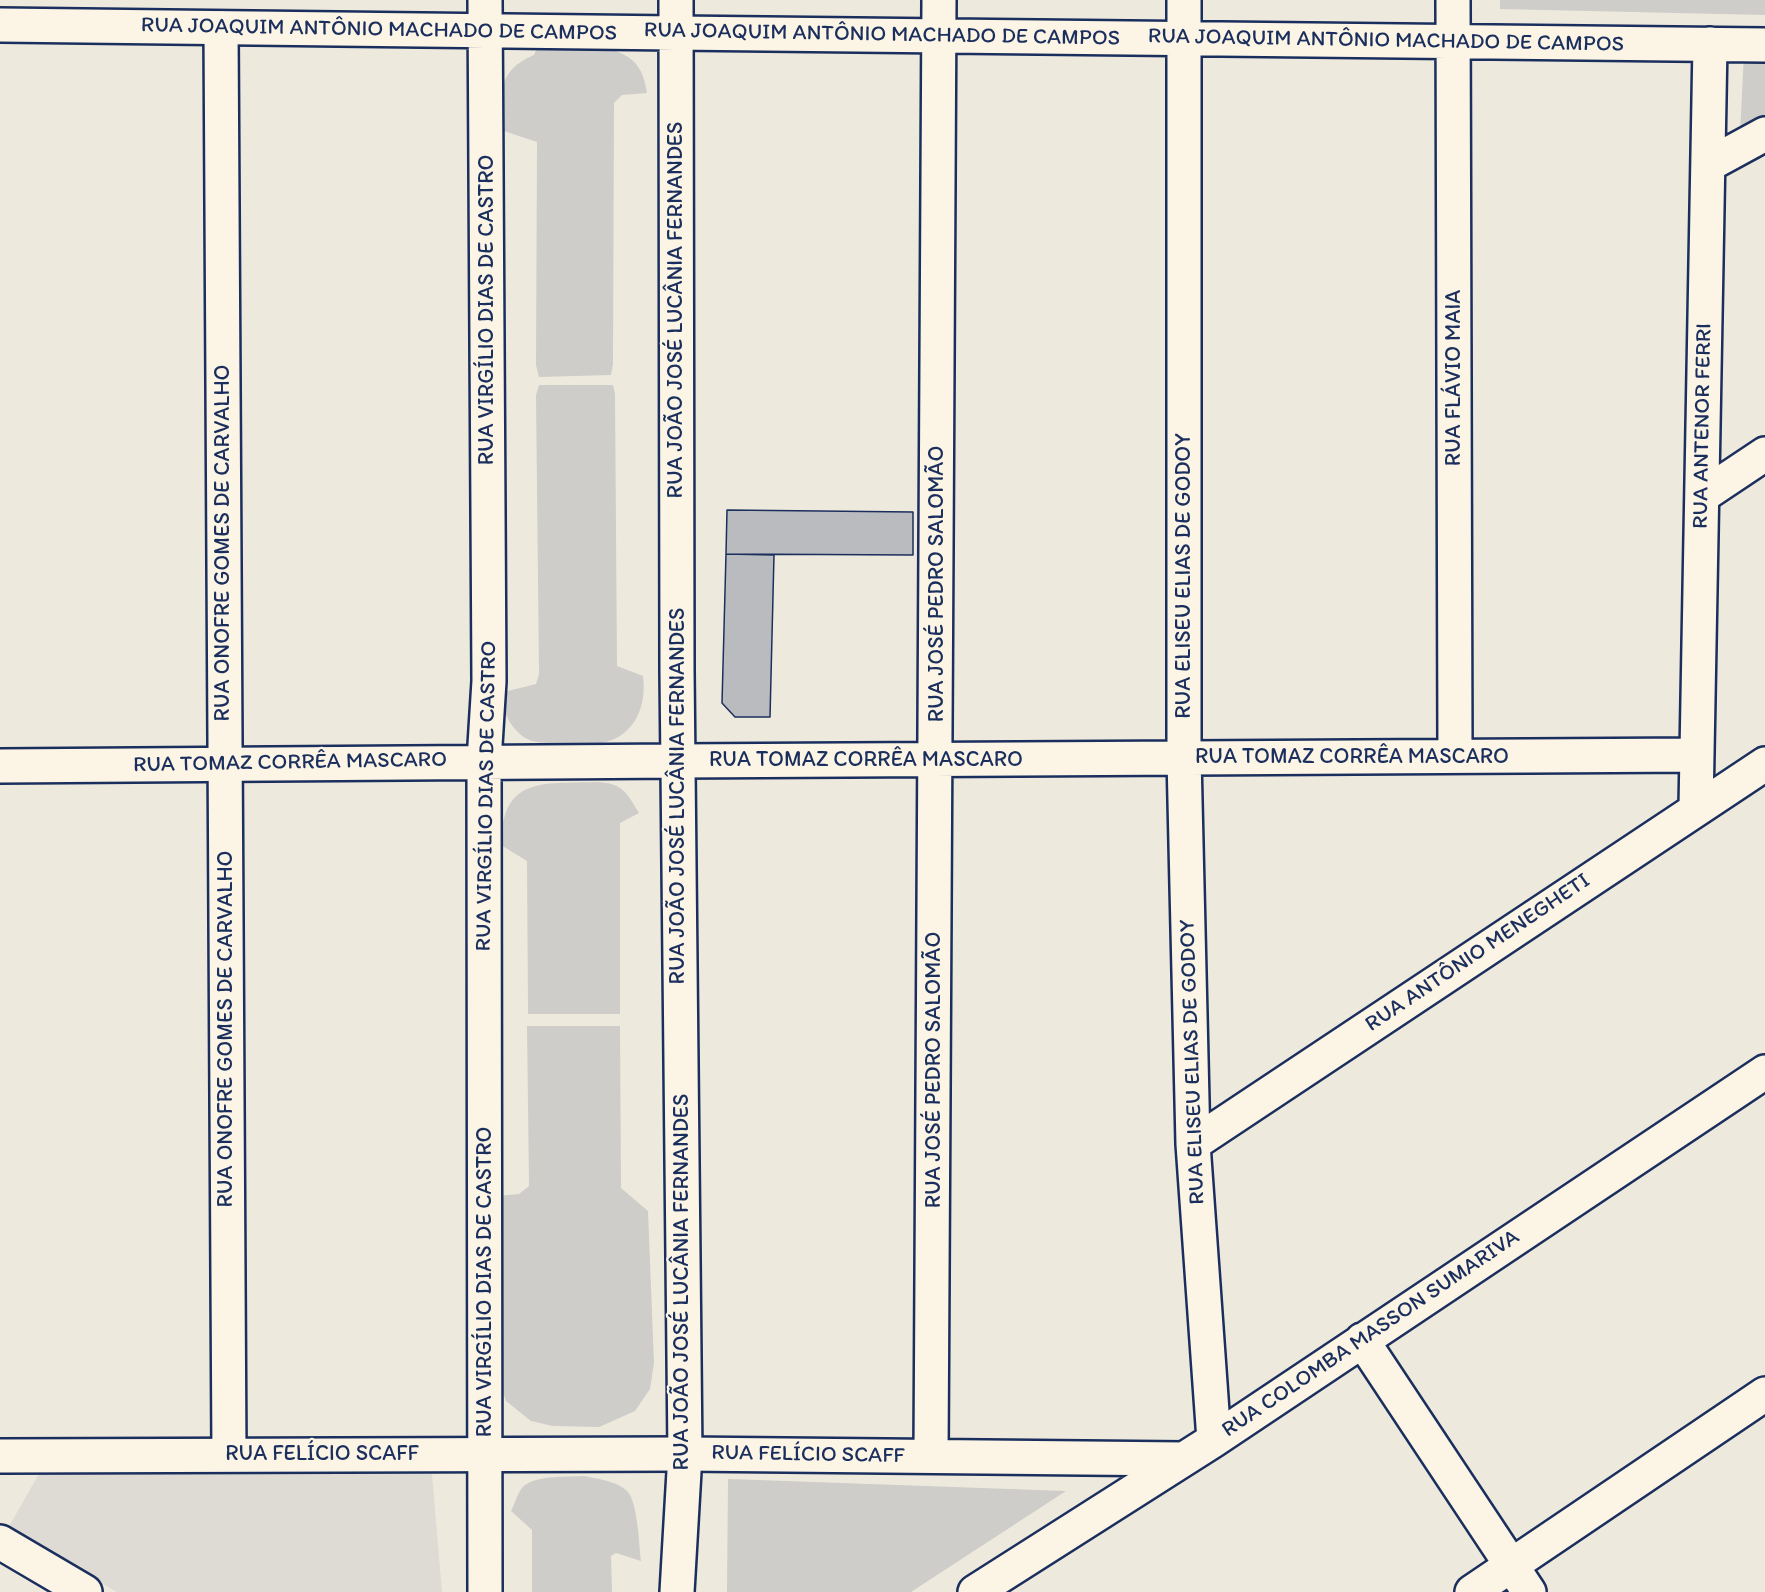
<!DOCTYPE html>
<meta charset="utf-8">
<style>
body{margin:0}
canvas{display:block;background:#eee9dd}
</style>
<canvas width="1765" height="1592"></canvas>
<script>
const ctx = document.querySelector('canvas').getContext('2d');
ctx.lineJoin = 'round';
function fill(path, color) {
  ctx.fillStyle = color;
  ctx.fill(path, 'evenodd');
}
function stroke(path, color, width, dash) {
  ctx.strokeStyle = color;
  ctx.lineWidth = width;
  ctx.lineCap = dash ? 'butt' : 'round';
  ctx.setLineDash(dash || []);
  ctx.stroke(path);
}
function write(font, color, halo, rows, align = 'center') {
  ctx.font = font + ' Itim,sans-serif';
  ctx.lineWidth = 4.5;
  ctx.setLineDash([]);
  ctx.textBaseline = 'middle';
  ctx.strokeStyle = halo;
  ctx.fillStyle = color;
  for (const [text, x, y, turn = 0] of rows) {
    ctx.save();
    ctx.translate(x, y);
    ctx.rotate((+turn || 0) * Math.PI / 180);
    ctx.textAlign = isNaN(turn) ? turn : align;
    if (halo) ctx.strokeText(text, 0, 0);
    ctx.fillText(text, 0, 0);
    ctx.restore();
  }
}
const built = new Path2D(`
 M40,1472L432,1474L442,1592H117L7,1530Z`);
const green = new Path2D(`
 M1500,0H1765V15L1500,9Z
 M595,45C626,53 642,58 647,93L622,95L614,103L613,364L611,375L539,377L536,365L537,142L501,130C501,95 496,71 534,55L537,48Z
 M1744,53L1765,54V118L1740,135Z
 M539,385H613L615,394L617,666L643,676C647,706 635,737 601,743C590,744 576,743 564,743C550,743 531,745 520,734C508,724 502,708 500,693L536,684L539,674L536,395Z
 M596,782C622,783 626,791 639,813L620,823V1014H528L527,861L501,845C502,776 542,784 596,782Z
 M527,1026H620L621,1188L648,1211L654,1363L650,1389L635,1411L599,1427L553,1426L531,1421L506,1401L497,1375L498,1196L519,1194L529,1186Z
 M584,1476C598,1479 618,1481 628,1492C638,1505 639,1545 641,1561L616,1553L611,1556L612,1592H532V1530L511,1511C515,1504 518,1490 525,1485C540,1475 567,1477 584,1476Z
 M728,1479H729L1066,1491L911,1592H727Z`);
const building = new Path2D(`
 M727,510L913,512V555L726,554Z
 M726,554L774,555L770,717H735L722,703Z`);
const minor = new Path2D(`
 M1184,0V758L1193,1144L1214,1440
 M1453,0L1455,756
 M221,28L229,1454
 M675,33L1765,45
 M1708,165L1765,134
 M1702,496L1765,454
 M678,761L1697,755
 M1696,807L1710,44
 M1193,1144L1765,764
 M1362,1340L1529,1592
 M0,1456L685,1454L1184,1459
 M931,1456L939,0
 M0,1542L85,1592
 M975,1592L1214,1440L1765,1072
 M1472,1592L1765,1394`);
const major = new Path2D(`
 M676,0L677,670L685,1454L677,1592
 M0,25L675,33
 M0,766L678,761
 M485,1592L484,761L489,681L485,0`);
const streetNames = [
 ["RUA JOAQUIM ANTÔNIO MACHADO DE CAMPOS",379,30,1],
 ["RUA JOAQUIM ANTÔNIO MACHADO DE CAMPOS",882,35,1],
 ["RUA JOAQUIM ANTÔNIO MACHADO DE CAMPOS",1386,41,1],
 ["RUA VIRGÍLIO DIAS DE CASTRO",487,310,-90],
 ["RUA JOÃO JOSÉ LUCÂNIA FERNANDES",676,310,-90],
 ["RUA FLÁVIO MAIA",1454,378,-90],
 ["RUA ANTENOR FERRI",1703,426,-89],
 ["RUA ONOFRE GOMES DE CARVALHO",223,543,-90],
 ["RUA ELISEU ELIAS DE GODOY",1184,576,-90],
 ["RUA JOSÉ PEDRO SALOMÃO",937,584,-90],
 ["RUA TOMAZ CORRÊA MASCARO",1352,757],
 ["RUA TOMAZ CORRÊA MASCARO",866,760],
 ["RUA TOMAZ CORRÊA MASCARO",290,763,-1],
 ["RUA VIRGÍLIO DIAS DE CASTRO",487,796,-89],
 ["RUA JOÃO JOSÉ LUCÂNIA FERNANDES",678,796,-90],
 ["RUA ANTÔNIO MENEGHETI",1478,953,-34],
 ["RUA ONOFRE GOMES DE CARVALHO",226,1029,-90],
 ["RUA ELISEU ELIAS DE GODOY",1193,1062,-92],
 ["RUA JOSÉ PEDRO SALOMÃO",934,1070,-90],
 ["RUA VIRGÍLIO DIAS DE CASTRO",485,1282,-90],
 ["RUA JOÃO JOSÉ LUCÂNIA FERNANDES",682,1282,-90],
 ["RUA COLOMBA MASSON SUMARIVA",1371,1334,-34],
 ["RUA FELÍCIO SCAFF",322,1454],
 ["RUA FELÍCIO SCAFF",808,1455,1]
];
fill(built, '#dedbd4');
fill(green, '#cfcdca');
fill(building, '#babbbe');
stroke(building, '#1b2f5e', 1.5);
stroke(minor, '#1b2f5e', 38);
stroke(major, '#1b2f5e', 38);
stroke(minor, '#fcf5e5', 33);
stroke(major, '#fcf5e5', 33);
write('22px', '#1b2f5e', '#fcf5e5', streetNames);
</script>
